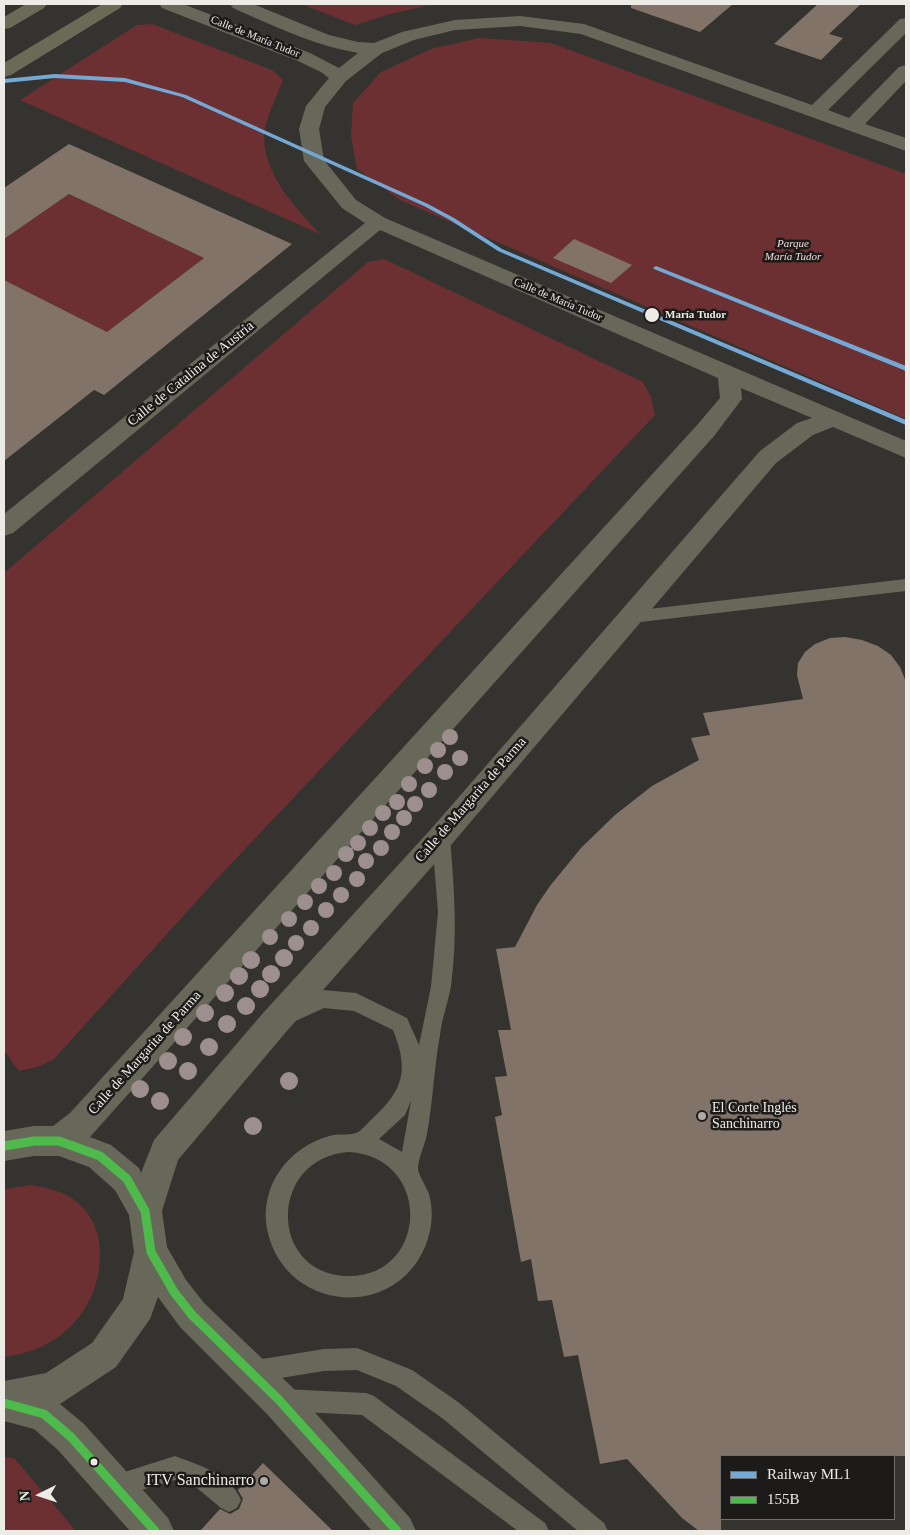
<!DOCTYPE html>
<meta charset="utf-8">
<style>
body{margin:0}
#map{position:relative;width:910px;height:1535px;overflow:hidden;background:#35332f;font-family:Georgia,serif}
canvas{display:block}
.frame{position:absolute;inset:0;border:5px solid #edebe6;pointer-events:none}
.legend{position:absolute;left:720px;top:1455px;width:175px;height:65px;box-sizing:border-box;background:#1d1b19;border:1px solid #706e6b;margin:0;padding:6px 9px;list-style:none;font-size:15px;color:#edebe6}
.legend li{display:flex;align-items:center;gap:10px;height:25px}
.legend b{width:25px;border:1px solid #706e6b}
.north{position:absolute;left:15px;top:1470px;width:50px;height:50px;-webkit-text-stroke:4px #1d1b19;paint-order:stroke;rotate:266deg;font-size:14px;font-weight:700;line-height:20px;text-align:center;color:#edebe6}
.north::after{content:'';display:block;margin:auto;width:18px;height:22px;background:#edebe6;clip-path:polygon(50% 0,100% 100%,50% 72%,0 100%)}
</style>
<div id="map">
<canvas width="910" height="1535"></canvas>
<div class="frame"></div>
<ul class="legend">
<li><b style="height:6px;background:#74a9d6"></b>Railway ML1</li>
<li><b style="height:6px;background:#4eba4b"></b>155B</li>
</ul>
<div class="north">N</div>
</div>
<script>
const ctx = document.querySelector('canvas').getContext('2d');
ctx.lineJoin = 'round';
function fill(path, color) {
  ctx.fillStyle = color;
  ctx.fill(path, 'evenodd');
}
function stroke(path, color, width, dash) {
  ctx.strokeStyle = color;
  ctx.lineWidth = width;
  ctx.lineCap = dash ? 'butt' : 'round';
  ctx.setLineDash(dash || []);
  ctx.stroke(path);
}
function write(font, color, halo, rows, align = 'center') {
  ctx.font = font + ' Georgia,serif';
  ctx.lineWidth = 5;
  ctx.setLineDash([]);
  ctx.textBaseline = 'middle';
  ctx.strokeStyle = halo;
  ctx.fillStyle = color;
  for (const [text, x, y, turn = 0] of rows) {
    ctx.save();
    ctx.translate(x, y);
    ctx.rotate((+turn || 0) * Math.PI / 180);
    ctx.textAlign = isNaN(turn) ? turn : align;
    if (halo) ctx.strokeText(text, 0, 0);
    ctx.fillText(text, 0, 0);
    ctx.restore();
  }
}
const green = new Path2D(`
 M301,4H444L426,6L390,14L355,25Z
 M152,24L272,70L283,80C278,93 264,123 264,135C264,176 295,207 320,234L20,100L137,25Z
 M479,38L551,43L906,174V419L400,200L357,169L351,136L353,103L381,72L431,49Z
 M69,194L204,258L107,332L4,280V239Z
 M384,259L643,382L651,397L655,415L213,883L54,1059L37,1067L19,1071L4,1050V573L368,262Z
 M31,1185C47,1188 64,1191 77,1202C113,1232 103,1292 74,1323C56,1343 30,1354 4,1357V1189Z
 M4,1457L14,1458L76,1531H4Z`);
const building = new Path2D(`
 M631,4H733L700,32L631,8Z
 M818,4H861L829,34L843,38L821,60L774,44Z
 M69,144L292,244L104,395L94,390L4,461V280L107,332L204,258L69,194L4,239V188Z
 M574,239L632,265L611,283L553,258Z
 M845,637L862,640L878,646L891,655L900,667L906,682V1456H721V1531H699L682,1518L627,1459L600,1464L578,1355L564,1357L552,1300L538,1301L531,1259L521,1262L495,1117L502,1115L495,1077L507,1076L498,1030H511L496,949L515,947L537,905L550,886L581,848L615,815L652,786L699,760L691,738L710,735L703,713L803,699L797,675L798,663L805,652L815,644L830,638Z
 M263,1463L333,1531H200L220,1509L230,1514L239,1509L243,1499L238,1490Z`);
const lane = new Path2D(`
 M906,579V591L632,623L626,621L624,617L626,613L632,611Z
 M441,829L447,832L450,837C454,888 458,935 451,986C448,1003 442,1018 440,1035C434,1068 433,1101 427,1134C425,1145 418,1158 418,1169C419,1176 426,1186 429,1194C434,1212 432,1230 425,1247C392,1323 283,1310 267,1229C259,1186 289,1147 329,1136C338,1133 348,1136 356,1133C361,1132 368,1122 373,1118C404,1089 409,1070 393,1030L354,1011L324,1008L289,1024L282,1021L279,1015L282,1009L323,990L356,993L407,1018L419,1045L431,987L438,912L432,837L435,832ZM411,1101L402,1152L379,1139L405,1115ZM349,1152C433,1157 429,1278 347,1276C268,1274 268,1157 349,1152Z
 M357,1348L412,1370L458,1402L604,1523L608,1531H578L442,1418L396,1386L357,1370L324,1371L250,1383L242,1380L239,1372L242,1364L250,1361L324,1349Z
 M282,1389L366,1393L374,1396L545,1523L549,1531H518L362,1415L282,1411L274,1408L271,1400L274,1392Z
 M175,1456C199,1465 230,1474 241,1500L237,1508L229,1512L221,1508L197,1488L175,1480L114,1498L106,1494L102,1486L106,1478Z`);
const street = new Path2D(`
 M159,4H183L310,53L339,68L358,53C313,45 274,26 233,8L230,4H253L329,35L358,42L374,43L402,32L455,20L520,16L584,24L812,105L900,19L906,18V33L828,110L849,118L899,67L906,65V81L865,124L906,138V151L581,34L520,26L455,30L414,40L382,53L346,81L325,107L319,129L324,160L356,200L385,218L906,441V458L833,427L813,435L776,463L451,845L286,1032L178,1160L162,1211L167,1247L186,1280L204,1303L292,1387L410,1518L416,1531H372L266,1413L180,1327L158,1297L150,1319L116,1367L60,1404L84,1424L168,1518L174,1531H130L58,1450L34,1429L4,1421V1381L46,1373L92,1343L123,1299L134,1252L129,1215L115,1190L89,1167L59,1156H34L4,1161V1131L34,1126H53L70,1113L698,424L720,398L718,378L380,230L13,533L4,536V514L365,223L342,208L304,161L299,129L306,106L329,78L321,72L298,61L162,8ZM741,388L812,418L797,423L760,451L431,829L264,1012L154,1140L141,1173L139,1168L111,1145L90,1137L714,436L742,399Z`);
const secondary = new Path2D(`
 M26,4H47L44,8L10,28L4,29V17Z
 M102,4H123L120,8L11,75L4,77V63Z`);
const bus1 = new Path2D(`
 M4,1146L34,1141H59L100,1156L127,1179L145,1211L151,1252L174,1292L192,1315L279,1400L397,1531
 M4,1403L44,1414L71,1437L155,1531`);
const rail1 = new Path2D(`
 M55,74L125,78L186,95L428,204L454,218L502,249L906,420V425L498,251L450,220L424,206L182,97L125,82L55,78L4,83V79Z
 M656,266L906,366V371L654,269L653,268Z`);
const trees = [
 [450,737,8],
 [438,750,8],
 [460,758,8],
 [425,766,8],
 [445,772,8],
 [409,784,8],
 [429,790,8],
 [397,802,8],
 [415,804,8],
 [383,813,8],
 [404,818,8],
 [370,828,8],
 [392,832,8],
 [358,843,8],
 [381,848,8],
 [346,854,8],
 [366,861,8],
 [334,873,8],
 [357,879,8],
 [319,886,8],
 [341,895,8],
 [305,902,8],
 [326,910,8],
 [289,919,8],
 [311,928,8],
 [270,937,8],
 [296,943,8],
 [284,958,9],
 [251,960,9],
 [271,974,9],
 [239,976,9],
 [260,989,9],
 [225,993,9],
 [246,1006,9],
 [205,1013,9],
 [227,1024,9],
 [183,1037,9],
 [209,1047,9],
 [168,1061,9],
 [188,1071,9],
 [289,1081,9],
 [140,1089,9],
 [160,1101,9],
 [253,1126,9]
];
const markers = [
 [652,315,8,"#edebe6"],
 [702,1116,5,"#adaba6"],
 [94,1462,4.5,"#edebe6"],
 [264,1481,5,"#adaba6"]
];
const farStreetnames = [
 ["Calle de María Tudor",255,37,22],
 ["Calle de María Tudor",558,300,23]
];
const farParknames = [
 ["Parque",793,244],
 ["María Tudor",793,257]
];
const farStopnames = [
 ["María Tudor",665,315]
];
const streetNames = [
 ["Calle de Catalina de Austria",191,374,-39],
 ["Calle de Margarita de Parma",471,800,-49],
 ["Calle de Margarita de Parma",145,1053,-48]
];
const poiNames = [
 ["El Corte Inglés",712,1108],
 ["Sanchinarro",712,1124]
];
const nearPoinames = [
 ["ITV Sanchinarro",254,1481]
];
fill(green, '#6c3033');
fill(building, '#827369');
fill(lane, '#676859');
fill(street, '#676859');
fill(secondary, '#696b57');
stroke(bus1, '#4eba4b', 9);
fill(rail1, '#74a9d6');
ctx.fillStyle = '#9d8f8d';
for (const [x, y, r] of trees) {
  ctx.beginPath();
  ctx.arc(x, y, r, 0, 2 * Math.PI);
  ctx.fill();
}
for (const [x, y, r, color] of markers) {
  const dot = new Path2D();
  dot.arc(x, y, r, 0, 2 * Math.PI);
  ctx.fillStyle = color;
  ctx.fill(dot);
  stroke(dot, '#1d1b19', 2);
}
write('11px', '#edebe6', '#1d1b19', farStreetnames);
write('italic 11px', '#f2dada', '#1d1b19', farParknames);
write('bold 11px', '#edebe6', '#1d1b19', farStopnames, 'left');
write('14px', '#edebe6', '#1d1b19', streetNames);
write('14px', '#edebe6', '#1d1b19', poiNames, 'left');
write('16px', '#edebe6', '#1d1b19', nearPoinames, 'right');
</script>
